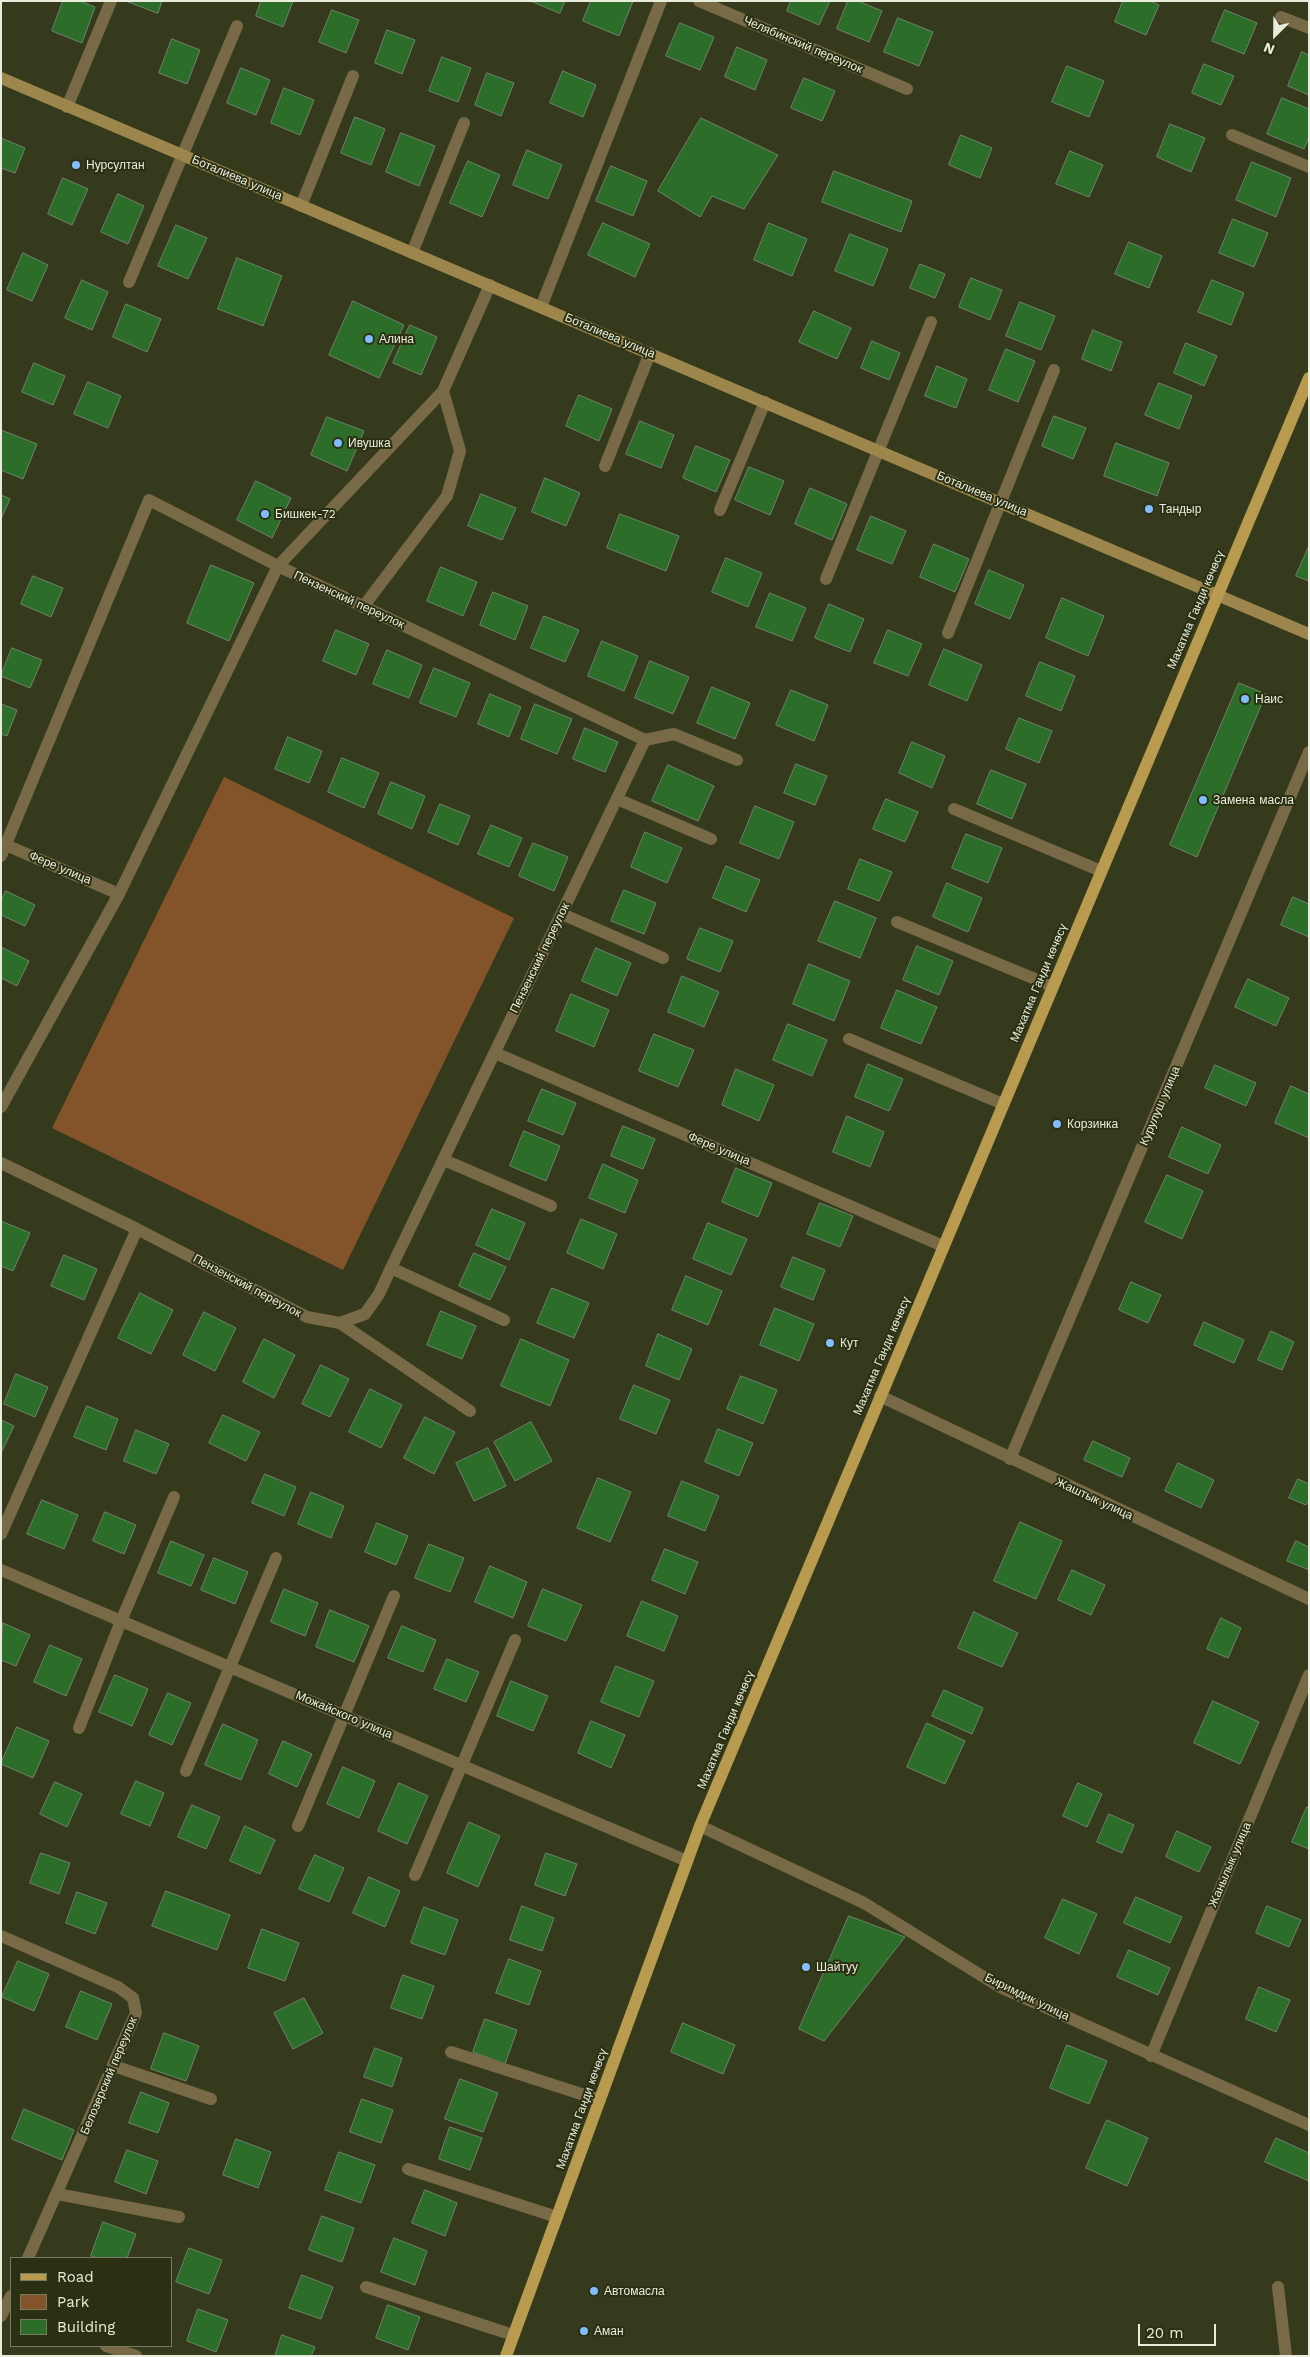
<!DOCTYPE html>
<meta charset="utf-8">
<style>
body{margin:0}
#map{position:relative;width:1310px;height:2357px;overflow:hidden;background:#363a1d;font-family:"Work Sans",sans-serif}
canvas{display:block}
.frame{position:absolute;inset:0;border:2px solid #e8ecda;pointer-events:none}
.legend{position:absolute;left:10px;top:2257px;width:162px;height:90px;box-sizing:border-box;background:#2c3013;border:1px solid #777b63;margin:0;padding:6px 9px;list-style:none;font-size:15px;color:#e8ecda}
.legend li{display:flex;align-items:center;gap:10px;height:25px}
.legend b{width:25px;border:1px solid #777b63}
.north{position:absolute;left:1250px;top:10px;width:50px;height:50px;-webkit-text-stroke:4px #2c3013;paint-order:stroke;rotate:203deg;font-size:14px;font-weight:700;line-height:20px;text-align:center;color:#e8ecda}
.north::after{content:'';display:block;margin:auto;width:18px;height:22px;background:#e8ecda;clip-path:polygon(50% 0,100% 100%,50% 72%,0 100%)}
.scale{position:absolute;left:1138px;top:2324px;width:78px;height:22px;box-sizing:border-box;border:2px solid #e8ecda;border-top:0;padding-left:6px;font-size:15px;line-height:18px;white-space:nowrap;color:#e8ecda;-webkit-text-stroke:4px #2c3013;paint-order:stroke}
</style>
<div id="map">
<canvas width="1310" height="2357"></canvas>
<div class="frame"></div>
<ul class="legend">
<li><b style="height:6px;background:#b89b4e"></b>Road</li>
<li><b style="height:14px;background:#835429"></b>Park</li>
<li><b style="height:14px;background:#2c6d2a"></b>Building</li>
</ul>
<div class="north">N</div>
<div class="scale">20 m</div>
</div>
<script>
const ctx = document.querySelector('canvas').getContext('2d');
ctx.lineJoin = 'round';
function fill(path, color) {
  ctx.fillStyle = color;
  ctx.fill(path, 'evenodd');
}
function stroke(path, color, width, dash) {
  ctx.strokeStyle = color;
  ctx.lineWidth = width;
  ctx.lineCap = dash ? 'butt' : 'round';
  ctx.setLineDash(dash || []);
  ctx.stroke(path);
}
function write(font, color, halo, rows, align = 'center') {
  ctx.font = font + ' "Work Sans",sans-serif';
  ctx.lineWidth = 4;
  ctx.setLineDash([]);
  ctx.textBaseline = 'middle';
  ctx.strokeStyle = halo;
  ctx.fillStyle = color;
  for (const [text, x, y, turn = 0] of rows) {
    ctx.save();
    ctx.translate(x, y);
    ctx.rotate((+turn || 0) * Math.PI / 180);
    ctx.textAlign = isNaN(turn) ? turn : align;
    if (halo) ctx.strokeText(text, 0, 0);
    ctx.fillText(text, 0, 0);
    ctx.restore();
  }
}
const green = new Path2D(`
 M224,777L514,918L343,1270L52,1128Z`);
const building = new Path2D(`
 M63,1H80L95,7L82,43L52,31Z
 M126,1H162L158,13Z
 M261,1H293L283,27L256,16Z
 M531,1H565L560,13Z
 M591,1H633L619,36L583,21Z
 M791,1H830L819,25L787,11Z
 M848,1H858L882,11L869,42L837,29Z
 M1123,1H1151L1159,5L1146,35L1115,22Z
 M332,10L359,20L346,53L319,42Z
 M1225,10L1257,23L1244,54L1212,41Z
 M898,18L933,32L919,66L884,52Z
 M680,23L714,37L700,70L666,56Z
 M387,30L415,40L402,74L375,63Z
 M172,39L200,50L187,84L159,73Z
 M737,47L767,60L755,90L725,77Z
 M1302,52L1309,55V95L1288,86Z
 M442,57L471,68L458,102L429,91Z
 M1204,64L1234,76L1221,105L1192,93Z
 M1067,66L1104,81L1089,117L1052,102Z
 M241,68L270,80L256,115L227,103Z
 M563,71L596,85L583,117L550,103Z
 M487,73L514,83L501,116L475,105Z
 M804,78L835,91L822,121L791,108Z
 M284,88L314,100L300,135L271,123Z
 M1282,98L1309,109V137L1304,149L1267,134Z
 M355,117L385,129L371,165L341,153Z
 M701,118L778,155L744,209L712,196L700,217L658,191Z
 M1170,124L1205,138L1191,172L1157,157Z
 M401,133L435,146L419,186L386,172Z
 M961,135L992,148L980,178L949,165Z
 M1,138L25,148L15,173L1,168Z
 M527,150L562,165L548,199L513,185Z
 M1070,151L1103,165L1089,197L1056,184Z
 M468,161L500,175L482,217L450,203Z
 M1252,162L1291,178L1276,217L1236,200Z
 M611,166L647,181L633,216L596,201Z
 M834,171L912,201L901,232L822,202Z
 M63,178L88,189L72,225L48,214Z
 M118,194L144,206L128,244L101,232Z
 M1233,219L1268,233L1254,267L1219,253Z
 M603,223L650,244L635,277L588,255Z
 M769,223L807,239L792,276L754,260Z
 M176,225L207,238L188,279L158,266Z
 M850,234L888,249L873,286L835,271Z
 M1129,242L1162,256L1149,288L1115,274Z
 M23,253L48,265L32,301L7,290Z
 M237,258L282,276L263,326L218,309Z
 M920,264L945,274L935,298L910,288Z
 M971,278L1002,290L990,320L959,307Z
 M82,280L108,292L92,330L65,318Z
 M1212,280L1244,293L1231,325L1198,312Z
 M353,301L404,325L379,378L329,355Z
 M1020,302L1055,316L1041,350L1006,336Z
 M126,304L161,319L147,352L113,337Z
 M814,311L851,328L837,359L799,342Z
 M410,325L437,337L421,375L393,363Z
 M1093,330L1122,342L1111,371L1082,359Z
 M872,341L900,353L889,380L861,368Z
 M1186,343L1217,356L1204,386L1174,373Z
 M1006,349L1035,361L1018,402L989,390Z
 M34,363L65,376L53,405L22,392Z
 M937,366L967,379L956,408L925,396Z
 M88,382L121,396L108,428L74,414Z
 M1159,383L1192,396L1179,429L1145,415Z
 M579,395L612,409L599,441L566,426Z
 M1054,416L1086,428L1073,459L1042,446Z
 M327,417L364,431L347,471L311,455Z
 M640,421L674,435L661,468L626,454Z
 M1,430L37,444L23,479L1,470Z
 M1116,443L1169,463L1157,496L1104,476Z
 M696,446L730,460L716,492L683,478Z
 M749,467L784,481L770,515L735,500Z
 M545,478L580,493L566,526L532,512Z
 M256,481L291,498L272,538L237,520Z
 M810,488L847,504L832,540L795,524Z
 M481,494L516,508L502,540L468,526Z
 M1,495L10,499L1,519Z
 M620,514L679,536L666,571L607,548Z
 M871,516L906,531L892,564L857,550Z
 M934,544L969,559L955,592L920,577Z
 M1309,546V581L1296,576Z
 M726,558L762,573L748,607L712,592Z
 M211,565L254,583L229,641L187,623Z
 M441,567L477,582L463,616L427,601Z
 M989,570L1024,585L1010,619L975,604Z
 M33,576L63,588L51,617L21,604Z
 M493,592L528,606L515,640L480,625Z
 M770,593L806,608L792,641L756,627Z
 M1062,598L1104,616L1088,656L1046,638Z
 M829,604L864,619L850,652L815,638Z
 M544,616L579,630L565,662L531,648Z
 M336,630L369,644L356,675L323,661Z
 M888,630L922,644L908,676L874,663Z
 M602,641L638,656L624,691L588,676Z
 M12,648L42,660L30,688L1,676Z
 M944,649L982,665L967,701L929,685Z
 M387,650L422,665L409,698L373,684Z
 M650,661L689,677L673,714L635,698Z
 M1040,662L1075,676L1061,711L1026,696Z
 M434,668L470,683L456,717L420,703Z
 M1239,683L1266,694L1197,857L1170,845Z
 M712,687L750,703L735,739L697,723Z
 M791,690L828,705L814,741L776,725Z
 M490,694L521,707L509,737L478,724Z
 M1,704L17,710L7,736L1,734Z
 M535,704L572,719L557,754L521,739Z
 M1019,718L1052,731L1039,763L1006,749Z
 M585,728L618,742L605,772L573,759Z
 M288,737L322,751L309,783L275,769Z
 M912,742L945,756L932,788L899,773Z
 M342,758L379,773L364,808L328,792Z
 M796,764L827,776L815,805L784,793Z
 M668,765L714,786L698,821L652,801Z
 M991,770L1026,784L1012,819L977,804Z
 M391,782L425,796L412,829L378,814Z
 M886,799L918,812L905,842L873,829Z
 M440,804L470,816L458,845L428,832Z
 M755,806L794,822L779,859L740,843Z
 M491,825L522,838L509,867L478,854Z
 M645,832L682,848L667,883L631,867Z
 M966,834L1002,848L988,883L952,868Z
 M533,843L568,857L554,891L519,876Z
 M860,859L892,872L879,901L848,889Z
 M726,866L760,880L746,912L713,898Z
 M947,883L982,898L968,932L933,917Z
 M624,890L656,903L644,934L611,921Z
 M6,891L35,905L25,926L1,915V900Z
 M1293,897L1309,904V937L1281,925Z
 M835,901L876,918L860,958L818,941Z
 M700,928L733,941L720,972L687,959Z
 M917,946L953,961L939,995L903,980Z
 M1,947L29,961L17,986L1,978Z
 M596,948L631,963L617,996L582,981Z
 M809,964L850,981L834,1021L793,1004Z
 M682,976L719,992L704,1027L668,1012Z
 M1248,979L1289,998L1276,1026L1235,1007Z
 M897,990L937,1007L921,1044L881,1028Z
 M571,994L609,1010L594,1047L556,1031Z
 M788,1024L827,1040L812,1076L773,1060Z
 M654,1034L694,1050L678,1087L639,1071Z
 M868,1064L903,1079L889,1111L855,1097Z
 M1215,1065L1256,1083L1246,1106L1205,1088Z
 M736,1069L774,1085L759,1121L722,1105Z
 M1291,1086L1309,1094V1138L1275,1123Z
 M542,1089L576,1103L563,1135L528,1121Z
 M847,1116L884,1132L870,1167L833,1152Z
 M623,1126L655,1139L643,1169L611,1156Z
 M1182,1127L1221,1145L1208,1174L1169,1157Z
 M524,1131L560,1146L546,1181L510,1166Z
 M603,1164L638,1180L625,1213L589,1198Z
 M736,1168L772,1183L758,1217L722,1202Z
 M1167,1175L1203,1191L1182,1239L1145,1222Z
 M820,1203L853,1216L840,1247L807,1234Z
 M492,1209L525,1223L509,1260L476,1245Z
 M581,1219L617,1234L603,1269L567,1253Z
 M1,1221L30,1233L13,1271L1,1266Z
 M708,1223L747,1239L731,1275L693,1259Z
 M474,1253L506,1267L490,1300L459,1286Z
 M64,1255L97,1269L84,1300L51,1286Z
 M793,1257L825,1270L813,1300L781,1287Z
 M686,1276L722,1291L708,1325L672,1310Z
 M1131,1282L1161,1295L1148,1323L1119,1310Z
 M552,1288L589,1303L574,1338L537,1323Z
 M140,1293L173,1310L151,1354L118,1338Z
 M775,1308L814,1324L799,1361L760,1345Z
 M441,1311L476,1326L462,1359L427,1345Z
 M204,1312L236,1328L215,1371L183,1355Z
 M1204,1322L1244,1340L1234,1363L1194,1345Z
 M1271,1331L1294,1342L1282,1370L1258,1360Z
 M658,1334L692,1349L679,1380L646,1366Z
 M264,1339L295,1355L274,1398L243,1382Z
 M521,1339L569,1360L550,1406L501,1386Z
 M321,1365L349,1379L330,1417L302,1404Z
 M16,1374L48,1387L35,1417L4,1404Z
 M741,1376L777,1390L763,1424L727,1409Z
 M634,1385L670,1400L656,1434L620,1419Z
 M370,1389L402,1405L381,1448L349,1432Z
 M87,1406L118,1419L106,1450L74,1437Z
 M223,1415L260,1432L246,1461L209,1443Z
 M425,1417L455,1432L434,1474L404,1458Z
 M1,1420L14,1426L1,1453Z
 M531,1422L552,1461L515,1481L494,1442Z
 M718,1429L753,1443L739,1476L705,1462Z
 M136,1430L169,1444L156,1474L124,1461Z
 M1093,1441L1130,1458L1122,1477L1084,1460Z
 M488,1448L506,1486L474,1501L456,1463Z
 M1178,1463L1214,1480L1201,1508L1165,1491Z
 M265,1474L296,1487L284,1516L252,1503Z
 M598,1478L631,1492L610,1542L577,1528Z
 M1298,1479L1309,1484V1500L1306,1505L1289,1498Z
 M682,1481L719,1496L705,1531L668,1516Z
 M311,1492L344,1506L331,1538L298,1524Z
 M42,1500L78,1515L64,1549L27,1534Z
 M105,1512L136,1525L124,1554L93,1541Z
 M1020,1522L1062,1541L1036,1599L994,1581Z
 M377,1523L408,1536L396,1565L365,1552Z
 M171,1541L204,1555L191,1586L158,1573Z
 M1296,1541L1309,1547V1570L1287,1561Z
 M429,1544L464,1558L450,1592L415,1578Z
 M665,1549L698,1562L685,1594L652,1580Z
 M214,1558L248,1572L235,1604L201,1590Z
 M490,1566L527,1582L513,1618L475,1602Z
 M1072,1570L1105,1585L1091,1615L1058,1600Z
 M284,1589L318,1603L305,1636L271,1622Z
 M543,1589L582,1605L566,1641L528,1626Z
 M642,1601L678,1616L664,1651L627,1636Z
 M330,1610L369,1626L354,1662L316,1647Z
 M974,1612L1018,1633L1002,1667L958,1648Z
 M1221,1618L1241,1628L1228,1658L1207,1649Z
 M3,1623L30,1635L16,1666L1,1660Z
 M402,1626L436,1640L423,1672L388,1658Z
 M50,1645L82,1659L66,1696L34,1682Z
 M447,1659L479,1672L466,1702L434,1689Z
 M616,1666L654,1681L639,1717L601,1702Z
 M115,1675L148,1689L132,1726L99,1712Z
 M511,1681L548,1696L533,1731L497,1716Z
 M944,1690L983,1708L972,1734L932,1716Z
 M168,1693L191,1703L172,1745L149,1735Z
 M1213,1701L1259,1722L1240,1764L1194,1743Z
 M591,1721L625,1735L611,1768L578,1753Z
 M927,1723L965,1741L945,1784L907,1767Z
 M223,1724L258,1740L241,1780L205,1765Z
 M17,1727L49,1741L33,1778L1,1764Z
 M283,1741L312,1754L297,1787L269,1774Z
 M343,1767L375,1781L359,1818L327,1804Z
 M136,1781L164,1793L150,1826L121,1814Z
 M55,1782L82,1794L67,1827L40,1814Z
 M399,1783L428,1796L407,1844L378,1831Z
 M1078,1783L1102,1794L1087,1827L1063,1816Z
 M192,1805L220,1817L206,1849L178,1837Z
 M1307,1807L1309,1808V1849L1292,1842Z
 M1109,1814L1134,1825L1122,1853L1097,1842Z
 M469,1822L500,1836L478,1887L447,1873Z
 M245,1826L275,1840L260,1874L230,1861Z
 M1177,1831L1211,1847L1199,1872L1166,1857Z
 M41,1853L70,1863L59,1894L30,1883Z
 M546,1853L577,1864L565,1896L535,1885Z
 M315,1855L344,1868L329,1902L299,1889Z
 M369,1877L400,1891L385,1927L353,1913Z
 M166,1891L230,1915L217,1950L152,1926Z
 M77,1892L107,1903L95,1934L66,1923Z
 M1136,1897L1182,1917L1170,1943L1124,1923Z
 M1063,1899L1097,1914L1079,1954L1045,1938Z
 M522,1906L554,1918L542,1951L510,1940Z
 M1267,1906L1301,1920L1289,1947L1256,1933Z
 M424,1907L458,1920L445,1955L411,1943Z
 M849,1916L905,1937L824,2041L799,2029Z
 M262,1929L299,1943L285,1981L248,1968Z
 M1129,1950L1170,1968L1158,1995L1117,1977Z
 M509,1959L541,1971L529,2005L496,1993Z
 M18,1961L49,1974L34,2011L2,1997Z
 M403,1975L434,1986L422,2019L391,2008Z
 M1259,1987L1290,2000L1276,2032L1246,2019Z
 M81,1991L112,2004L97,2040L66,2027Z
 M304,1998L323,2033L293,2049L274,2013Z
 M485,2019L517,2030L505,2064L473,2052Z
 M683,2023L735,2045L723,2074L671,2052Z
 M164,2033L199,2046L186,2081L151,2069Z
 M1067,2045L1107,2061L1089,2104L1050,2088Z
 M375,2048L402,2058L392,2087L364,2077Z
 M460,2079L498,2093L483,2132L445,2119Z
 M141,2092L169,2103L158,2133L129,2123Z
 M362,2099L393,2110L381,2143L350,2132Z
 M24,2109L74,2130L62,2160L12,2139Z
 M1107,2120L1148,2138L1127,2186L1086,2168Z
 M450,2127L482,2138L470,2170L439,2159Z
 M1276,2138L1309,2153V2181L1265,2162Z
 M236,2139L271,2152L258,2188L223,2175Z
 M127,2150L158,2161L146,2194L115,2182Z
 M339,2152L375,2165L361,2203L325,2190Z
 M425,2190L457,2203L445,2236L412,2223Z
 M322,2216L354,2228L342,2262L309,2250Z
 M103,2222L136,2234L127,2258H97L91,2256Z
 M394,2238L427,2251L415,2285L381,2272Z
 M189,2248L222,2260L209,2294L176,2282Z
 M302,2275L333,2287L321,2319L289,2308Z
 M388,2305L420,2317L408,2350L376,2338Z
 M198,2309L228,2320L216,2352L187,2341Z
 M282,2335L315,2347L311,2356H275Z`);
const lane = new Path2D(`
 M1281,17L1309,28
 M67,107L111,1
 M1232,135L1309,167
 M301,206L353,76
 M412,253L464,123
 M129,282L237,26
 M605,466L650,353
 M720,510L765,402
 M826,579L931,322
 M363,607L447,496L460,451L443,391
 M948,633L1054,370
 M645,740L674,734L737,760
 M617,799L711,839
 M954,809L1101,871
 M562,914L663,958
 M897,922L1052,986
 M849,1039L1003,1104
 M444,1160L551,1206
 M391,1268L504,1320
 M340,1323L470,1411
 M79,1728L121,1621L174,1497
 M186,1771L276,1558
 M298,1826L394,1596
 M415,1875L515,1640
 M451,2052L600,2100
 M114,2066L211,2099
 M408,2169L557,2217
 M57,2194L179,2217
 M366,2287L513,2335
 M1278,2287L1286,2356`);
const street = new Path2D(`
 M699,1L907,89
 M541,307L661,1
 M1,843L119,894
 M1,856L149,500L278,566L645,740L391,1268L379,1294L365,1314L340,1323L307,1317L137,1229L1,1534
 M495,1053L943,1246
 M1,1107L119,894L278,566L443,391L490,285
 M1,1163L137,1229
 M880,1396L1309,1599
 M1010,1459L1309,752
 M1,1570L687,1861
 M700,1826L864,1903L1000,1987L1309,2125
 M1,1936L118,1987L133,1998L136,2013L28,2258
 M1151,2056L1309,1675
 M1,2316L11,2296
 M106,2346L136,2356`);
const secondary = new Path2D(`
 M1,78L1309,634`);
const primary = new Path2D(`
 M506,2356L700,1826L1309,378`);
const markers = [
 [76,165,5,"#83bcfb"],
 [369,339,5,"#83bcfb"],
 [338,443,5,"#83bcfb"],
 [1149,509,5,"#83bcfb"],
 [265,514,5,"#83bcfb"],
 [1245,699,5,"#83bcfb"],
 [1203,800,5,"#83bcfb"],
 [1057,1124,5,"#83bcfb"],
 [830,1343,5,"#83bcfb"],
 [806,1967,5,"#83bcfb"],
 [594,2291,5,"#83bcfb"],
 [584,2331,5,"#83bcfb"]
];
const streetNames = [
 ["Челябинский переулок",803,45,23],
 ["Боталиева улица",237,178,23],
 ["Боталиева улица",610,336,23],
 ["Боталиева улица",982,494,23],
 ["Пензенский переулок",349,600,25],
 ["Махатма Ганди көчөсү",1196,610,-67],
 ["Фере улица",60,868,23],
 ["Пензенский переулок",540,958,-64],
 ["Махатма Ганди көчөсү",1039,983,-67],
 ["Курулуш улица",1160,1106,-67],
 ["Фере улица",719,1149,23],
 ["Пензенский переулок",247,1286,28],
 ["Махатма Ганди көчөсү",882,1356,-67],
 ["Жаштык улица",1094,1499,25],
 ["Можайского улица",344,1715,23],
 ["Махатма Ганди көчөсү",726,1730,-67],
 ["Жанылык улица",1230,1865,-67],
 ["Биримдик улица",1027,1997,26],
 ["Белозерский переулок",109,2076,-67],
 ["Махатма Ганди көчөсү",582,2109,-70]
];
const poiNames = [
 ["Нурсултан",86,165],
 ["Алина",379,339],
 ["Ивушка",348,443],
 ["Тандыр",1159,509],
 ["Бишкек-72",275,514],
 ["Наис",1255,699],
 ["Замена масла",1213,800],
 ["Корзинка",1067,1124],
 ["Кут",840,1343],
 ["Шайтуу",816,1967],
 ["Автомасла",604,2291],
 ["Аман",594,2331]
];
fill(green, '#835429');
fill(building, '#2c6d2a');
stroke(building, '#6d846b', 1);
stroke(lane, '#786a46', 12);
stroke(street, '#786a46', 12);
stroke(secondary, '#9c864b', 12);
stroke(primary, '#b89b4e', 12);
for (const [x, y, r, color] of markers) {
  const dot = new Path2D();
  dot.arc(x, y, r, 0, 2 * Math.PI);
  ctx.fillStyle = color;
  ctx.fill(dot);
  stroke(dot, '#2c3013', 2);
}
write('12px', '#e8ecda', '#2c3013', streetNames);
write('12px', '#e8ecda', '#2c3013', poiNames, 'left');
</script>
